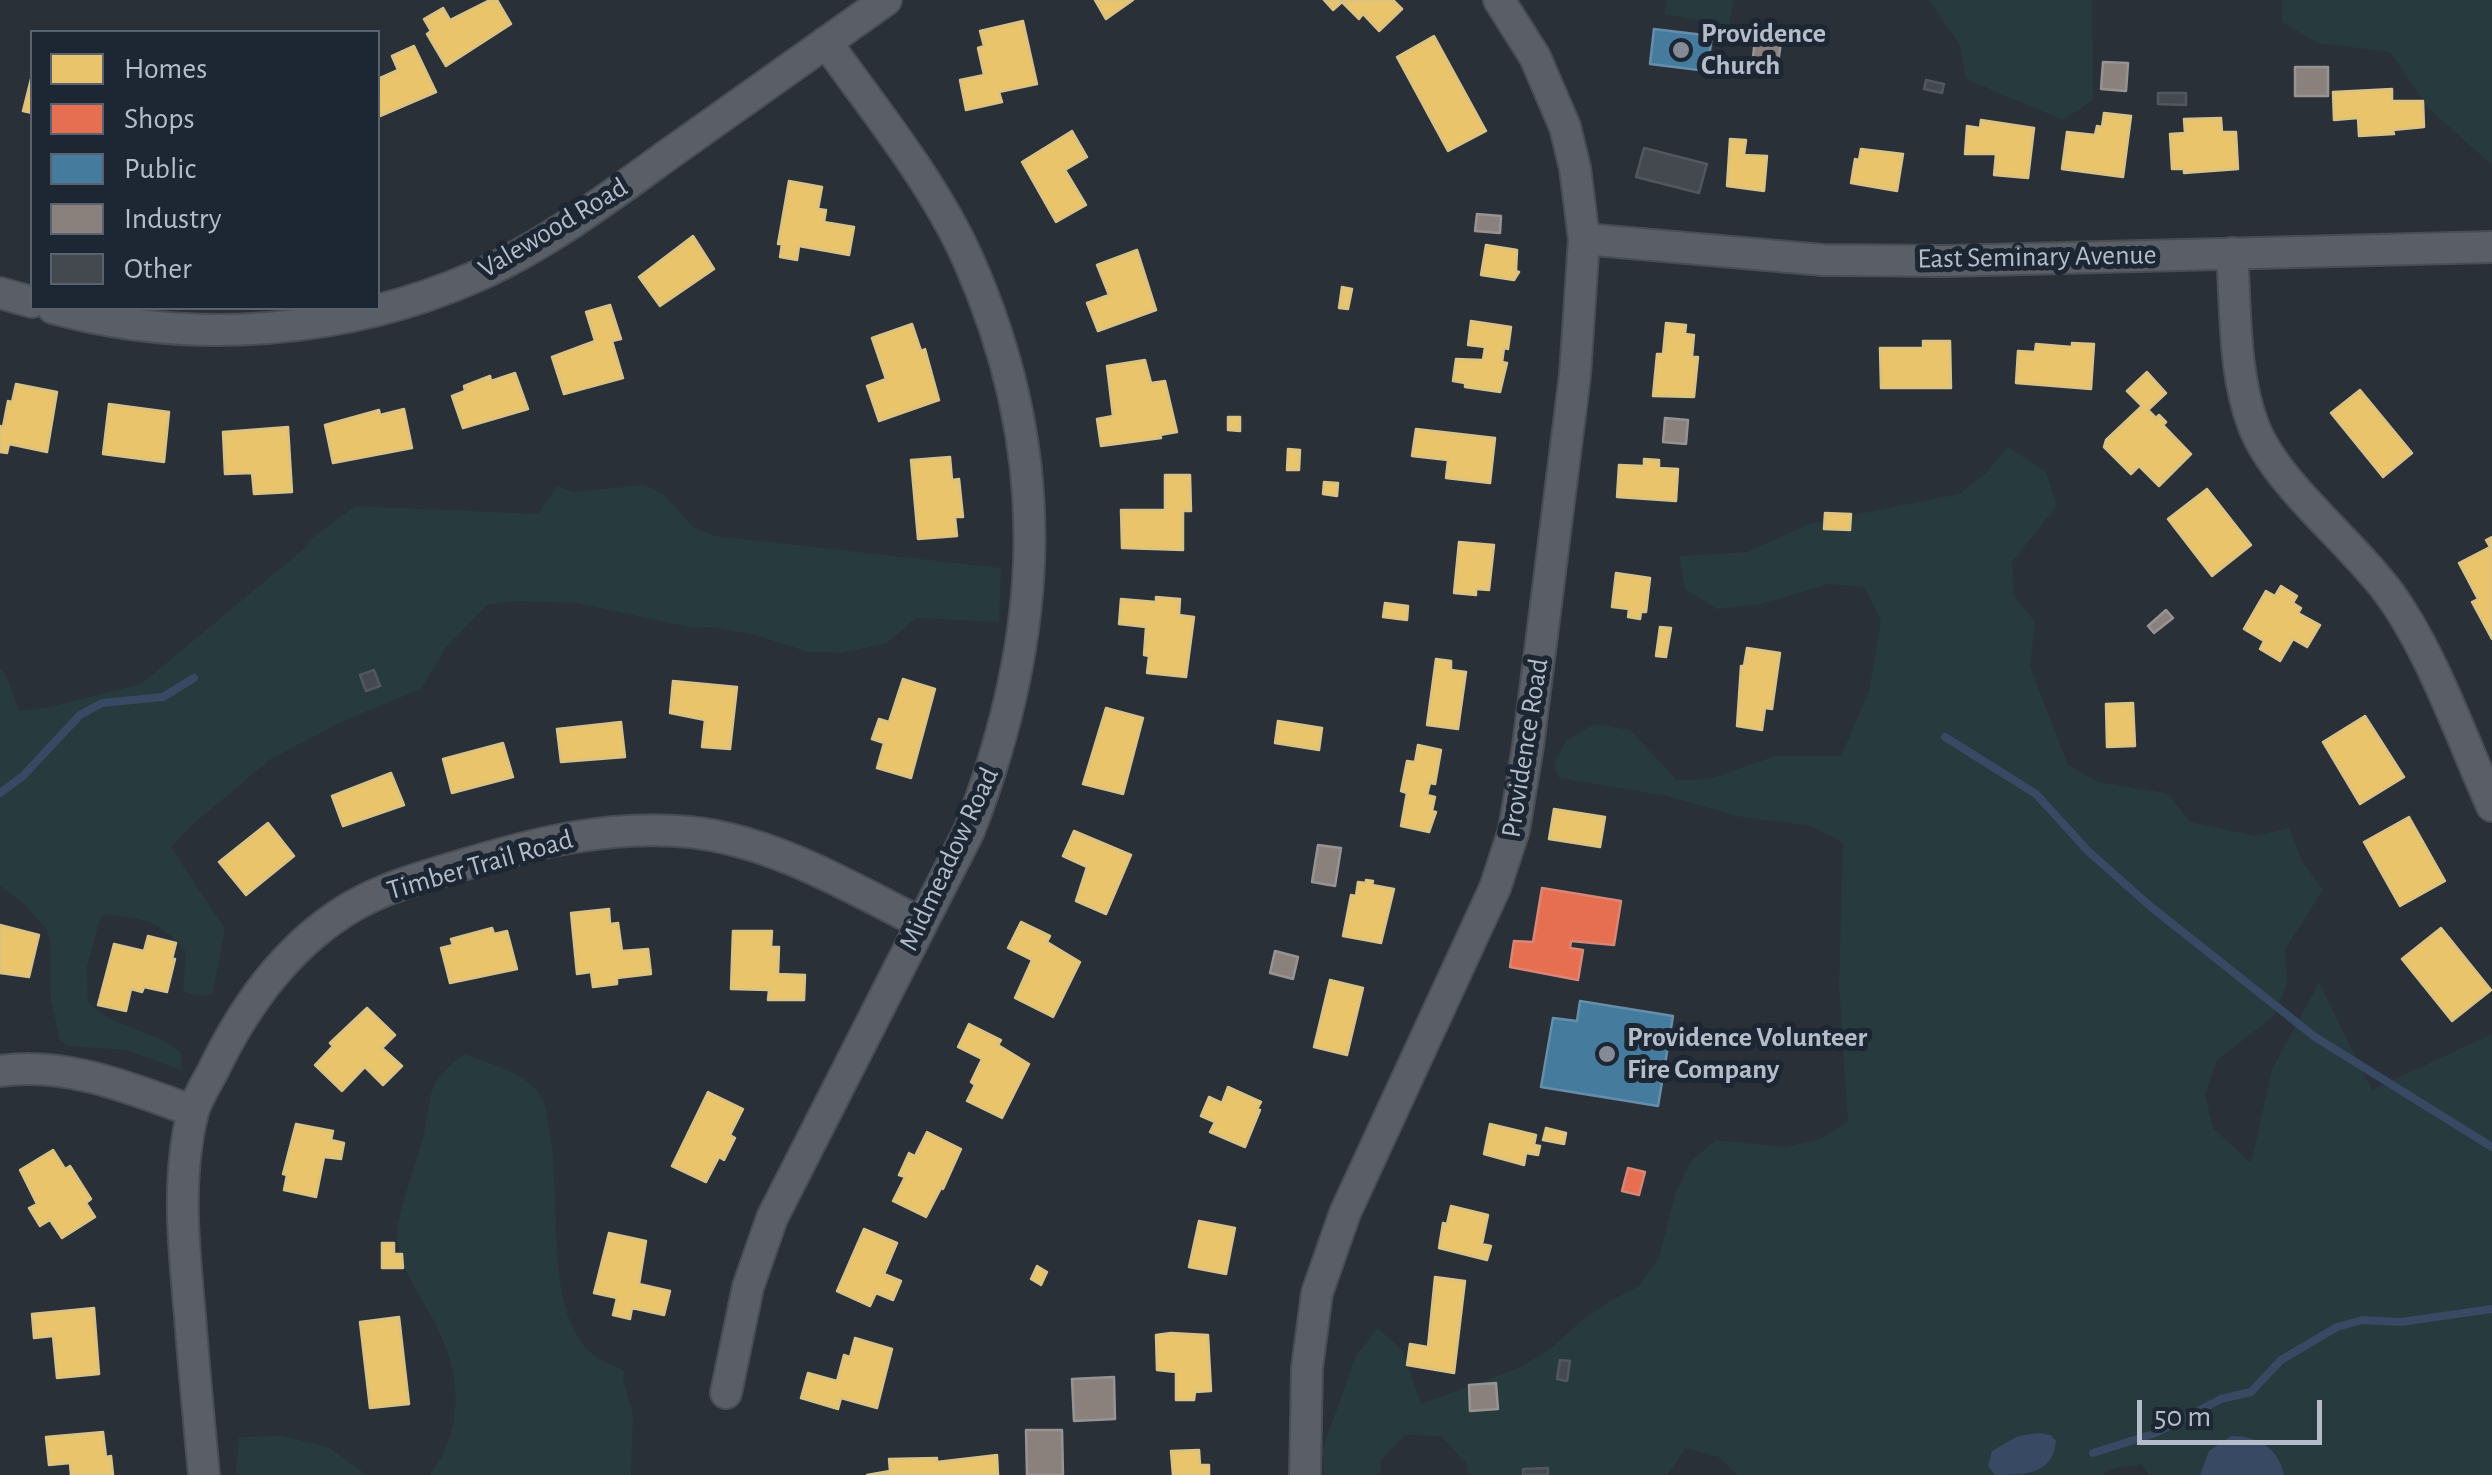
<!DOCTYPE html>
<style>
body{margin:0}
#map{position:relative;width:2492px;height:1475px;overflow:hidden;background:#2a3038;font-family:"Alegreya Sans",sans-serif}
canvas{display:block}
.legend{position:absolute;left:30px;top:30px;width:350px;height:280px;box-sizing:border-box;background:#1d2633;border:2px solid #59626f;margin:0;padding:12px 18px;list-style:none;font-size:30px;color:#b4bcc9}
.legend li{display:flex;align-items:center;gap:20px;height:50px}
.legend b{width:50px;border:2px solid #59626f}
.scale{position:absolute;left:2137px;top:1400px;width:185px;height:45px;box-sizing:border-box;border:5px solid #b4bcc9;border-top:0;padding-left:12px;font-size:30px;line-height:35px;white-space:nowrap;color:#b4bcc9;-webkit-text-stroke:8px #1d2633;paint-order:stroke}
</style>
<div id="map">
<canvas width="2492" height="1475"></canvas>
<ul class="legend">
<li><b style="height:28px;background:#e9c46a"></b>Homes</li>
<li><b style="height:28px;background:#e76f51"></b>Shops</li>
<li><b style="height:28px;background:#457b9d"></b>Public</li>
<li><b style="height:28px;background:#8a817c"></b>Industry</li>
<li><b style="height:28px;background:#444950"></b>Other</li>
</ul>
<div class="scale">50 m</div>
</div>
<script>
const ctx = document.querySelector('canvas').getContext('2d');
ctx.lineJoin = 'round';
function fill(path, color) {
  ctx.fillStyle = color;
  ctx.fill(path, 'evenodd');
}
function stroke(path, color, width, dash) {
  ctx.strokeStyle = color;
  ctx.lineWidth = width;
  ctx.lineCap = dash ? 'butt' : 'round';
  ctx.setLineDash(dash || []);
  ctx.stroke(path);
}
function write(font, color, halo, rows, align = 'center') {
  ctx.font = font + ' "Alegreya Sans",sans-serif';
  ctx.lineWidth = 10;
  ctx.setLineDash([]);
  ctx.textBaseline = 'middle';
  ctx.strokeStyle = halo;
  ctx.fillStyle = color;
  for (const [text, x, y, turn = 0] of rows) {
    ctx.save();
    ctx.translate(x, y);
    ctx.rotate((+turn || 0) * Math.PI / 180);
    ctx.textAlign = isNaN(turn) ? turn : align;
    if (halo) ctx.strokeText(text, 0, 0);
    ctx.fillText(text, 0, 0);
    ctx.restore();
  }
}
const green = new Path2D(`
 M1667,0H1734L1729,26L1664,14Z
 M1929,0H2092L2093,100L2063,120L1966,79L1960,45Z
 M2282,0H2492V165L2430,110L2390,52L2318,43L2282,22Z
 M2008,447L2046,472L2057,506L2012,562L2014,596L2035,622L2030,667L2068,765L2098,782L2167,793L2190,822L2255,836L2289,828L2302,861L2323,890L2285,949L2287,983L2274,1016L2217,1060L2205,1094L2213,1128L2251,1163L2272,1069L2319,983L2372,1090L2492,1034V1475H2148L2142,1464L2107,1470L2104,1475H1737L1719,1457L1685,1448L1668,1475H1468L1466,1463L1441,1436L1405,1435L1381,1460L1380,1475H1324L1322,1450L1356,1356L1378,1328L1403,1351L1421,1404L1519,1368L1549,1350L1581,1321L1609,1302L1639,1286L1659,1257L1676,1192L1691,1161L1716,1140L1786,1147L1821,1139L1848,1121L1839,984L1843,842L1811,826L1736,816L1668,796L1559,778L1554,765L1566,741L1594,724L1630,730L1677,780L1710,779L1775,756H1841L1869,691L1881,620L1864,587L1828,584L1757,605L1717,609L1685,589L1679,556L1748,552L1809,524L1959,494L1985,474Z
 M644,485L663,494L693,527L715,536L1001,568L999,622L916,618L887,643L842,653L808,652L755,635L713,627L693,628L577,603L512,601L487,605L447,646L421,689L343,721L269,760L192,825L171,847L225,929L213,992L205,996L186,993L183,988L186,952C156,918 149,921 106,914L100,919L87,967L88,1002C114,1030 154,1029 181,1053L182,1070L126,1050L68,1046L60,1040L51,1000L50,941L47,930L24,904L0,886V668L6,675L19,711L50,707L141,684L304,549L312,538L355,506L538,514L557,486L573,492Z
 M464,1054C490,1064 519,1070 538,1092C546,1102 547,1116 549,1128C562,1188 543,1308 590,1352C599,1361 613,1365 624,1370L623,1379L633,1415L631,1475H430C463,1430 462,1381 439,1331C426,1302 402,1275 397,1242C394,1223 417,1161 423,1138C434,1092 423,1086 464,1054Z
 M282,1436L328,1447L367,1475H236L239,1437Z`);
const water = new Path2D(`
 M2038,1433L2051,1435L2056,1441C2053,1475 2024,1475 1995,1475L1988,1466L1992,1451L2018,1436Z
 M2231,1436C2257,1436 2278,1447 2284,1475H2200L2209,1451Z`);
const homes = new Path2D(`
 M490,0H497L511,24L446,66L427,34L431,31L424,19L443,8L450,20Z
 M1095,0H1133L1106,19Z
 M1324,0H1393L1402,9L1379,31L1363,14L1359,19L1342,2L1333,10Z
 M1023,21L1037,84L999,92L1002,102L966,110L960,80L984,75L978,48L984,46L980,31Z
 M1434,36L1486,131L1448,151L1397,57Z
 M414,46L436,92L380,116L378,79L398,70L392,56Z
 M32,75V113L23,111Z
 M2392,89V101H2423L2424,127L2393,130L2394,134L2359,136L2358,118L2334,120L2333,92Z
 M2104,113L2131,116L2123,177L2062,169L2067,132L2095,135L2097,126L2102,127Z
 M2221,118L2222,132H2236L2238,169L2184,173V169H2172L2170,134L2185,133L2184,119Z
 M1981,120L2034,128L2028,178L1994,175L1996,154H1965L1967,126L1980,128Z
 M1072,131L1087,157L1065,170L1086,205L1056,222L1022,162Z
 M1730,139L1746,140L1744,155L1767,156L1764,191L1727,186Z
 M1861,149L1903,154L1897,191L1851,183L1855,159L1859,160Z
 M789,181L822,187L818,209L826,210L824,222L854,227L849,255L799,246L797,260L780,257L782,244H778Z
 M693,236L714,269L660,306L639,277Z
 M1486,245L1517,250L1516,271L1519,272L1514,280L1481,275Z
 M1137,250L1156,310L1098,331L1087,303L1109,295L1097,265Z
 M1342,287L1352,289L1348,309L1339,308Z
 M610,305L621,339L612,341L623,378L564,394L552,357L595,341L586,312Z
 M1471,321L1511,327L1508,349L1504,348L1502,362L1507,363L1500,392L1465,387V383L1453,381L1456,359L1483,360L1485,347L1468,345Z
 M1666,323L1686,325L1685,334L1694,335L1692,357H1698L1694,397L1653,396L1657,354H1663Z
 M912,324L921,351L925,349L939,400L879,421L867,386L886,379L872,338Z
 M1923,341H1950L1951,388H1881L1880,348H1923Z
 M2072,343L2094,344L2091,389L2016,383L2018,351L2035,352L2036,344L2072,347Z
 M1145,360L1151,383L1165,381L1177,432L1160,435L1161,438L1101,446L1097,419L1113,416L1107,366Z
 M2147,372L2166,393L2148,410L2156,418L2159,415L2166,422L2163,425L2191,454L2159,486L2139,466L2131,474L2104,447L2106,440L2142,406L2127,391Z
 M515,373L528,409L463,428L452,396L465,391L464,386L490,376L491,381Z
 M16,384L57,392L47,452L9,444L7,453L0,452V426L3,427L8,401L12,402Z
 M2360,390L2412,453L2383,477L2331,413Z
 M109,404L169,412L164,462L103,454Z
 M404,409L412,448L333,463L325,425L379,410L380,415Z
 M1228,417H1240V431L1228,430Z
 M288,427L292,492L254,494L252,473L225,474L223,432Z
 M1416,429L1495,438L1490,483L1446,478L1448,460L1412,456Z
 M1288,449L1300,450L1299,470H1287Z
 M950,457L952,480L959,479L963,517H955L957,536L918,539L911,460Z
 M1644,459L1659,460V468L1678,469L1676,501L1617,497L1619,465L1644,466Z
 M1165,475H1190L1191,511H1183V550L1122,548L1121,510H1165Z
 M1324,482L1338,483L1337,496L1323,494Z
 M2207,489L2251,545L2212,576L2168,519Z
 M1825,513L1851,514L1850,530L1824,529Z
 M2492,537V639L2472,602L2478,599L2459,563L2490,547L2486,540Z
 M1459,542L1494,545L1489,590L1476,589V595L1454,593Z
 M1616,573L1650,578L1646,612H1641L1640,619L1628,617L1629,609L1612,607Z
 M2281,586L2297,596L2293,603L2301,608L2298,613L2320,625L2307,647L2293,639L2280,661L2260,649L2264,641L2244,629L2266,591L2275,596Z
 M1156,597L1180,599L1179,615L1194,617L1186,677L1147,673L1149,656L1144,655L1146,627L1119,624L1121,599L1156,602Z
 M1385,603L1408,606L1407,620L1383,617Z
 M1660,627L1671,628L1666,657L1656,656Z
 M1747,648L1780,653L1772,709L1765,708L1762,730L1737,726L1741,666H1744Z
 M1436,659L1451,661V670L1466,672L1458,729L1427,725Z
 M903,679L935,689L911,778L877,768L884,743L872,739L879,719L889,722Z
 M673,681L737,687L730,749L702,747L705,720L670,713Z
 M2133,703L2135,746L2107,747L2106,704Z
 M1106,708L1143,718L1123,794L1083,784Z
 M2365,716L2404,777L2360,804L2323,742Z
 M1278,721L1322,728L1319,750L1275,743Z
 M621,722L625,757L561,762L557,729Z
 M503,743L513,777L452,793L443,759Z
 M1418,745L1441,750L1435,784L1430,783L1427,795L1435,797L1432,811L1436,812L1429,832L1401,826L1407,793L1401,791L1407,761L1415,762Z
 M391,773L404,805L343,826L332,796Z
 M1554,809L1605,817L1600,847L1549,839Z
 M2409,817L2445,881L2400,906L2364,842Z
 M268,823L294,856L246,895L219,862Z
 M1074,831L1131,855L1106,914L1076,901L1087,867L1063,856Z
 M1366,880L1373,881L1372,885L1394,889L1381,943L1343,936L1351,895L1356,896L1358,882L1366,883Z
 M609,909L610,924L618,923L622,951L648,949L651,974L617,978V984L593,987L591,972L577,974L571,913Z
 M1021,922L1050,936L1047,942L1080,962L1053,1017L1015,998L1032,960L1008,948Z
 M0,925L39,935L29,977L0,973Z
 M492,928L494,934L507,931L517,969L450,983L441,948L453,945L451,939Z
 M2441,928L2491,990L2452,1021L2402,959Z
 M733,931H772L771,947H779L778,974L805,975L804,1000H768L769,990L731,989Z
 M148,936L176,943L172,959H175L167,992L144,987L142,992L131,989L126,1011L98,1005L114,944L144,951Z
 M1330,980L1363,988L1347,1055L1314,1047Z
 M367,1008L395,1035L382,1048L402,1066L383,1085L365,1067L342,1091L315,1065L333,1046L330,1043Z
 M969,1024L1001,1040L998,1045L1029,1064L1002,1118L967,1101L975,1085L971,1082L982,1059L958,1047Z
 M1228,1087L1261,1102L1257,1109L1260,1110L1245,1147L1210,1132L1215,1122L1201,1116L1209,1097L1222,1103Z
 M708,1092L743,1109L730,1135L735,1138L724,1160L719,1157L706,1182L672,1166Z
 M296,1124L333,1131L331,1140L344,1143L341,1159L324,1157L316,1197L284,1190L287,1175L283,1174Z
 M1490,1124L1536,1135L1534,1145L1540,1146L1538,1155L1526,1153L1524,1165L1484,1154Z
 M1546,1128L1566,1133L1564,1144L1543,1140Z
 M927,1132L961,1149L943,1189L941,1188L926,1217L893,1201L905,1177L899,1175L909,1153L915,1156Z
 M53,1150L65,1169L70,1166L91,1199L86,1203L95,1217L62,1238L50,1220L40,1226L29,1208L37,1204L20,1170Z
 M1451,1206L1488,1215L1482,1244L1491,1246L1487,1260L1439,1248L1443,1223L1447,1224Z
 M1199,1221L1235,1228L1226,1274L1189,1267Z
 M864,1229L897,1243L884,1274L901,1281L893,1300L876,1293L870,1306L837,1291Z
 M609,1233L646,1241L639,1284L670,1291L664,1315L632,1308L630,1319L613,1315L617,1298L594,1293Z
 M382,1243H394V1254H402L403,1268H382Z
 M1037,1266L1047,1272L1041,1285L1031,1279Z
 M1435,1277L1465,1281L1454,1373L1407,1365L1410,1344L1428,1347Z
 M94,1308L99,1374L57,1378L53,1336L34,1338L32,1314Z
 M399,1317L409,1404L370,1408L360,1322Z
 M1171,1333L1208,1335L1211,1391L1195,1392L1194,1400H1176V1372L1157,1370L1156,1335Z
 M855,1338L892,1349L877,1408L841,1398L838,1409L801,1398L808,1373L837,1381L844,1355L850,1357Z
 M103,1432L106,1457L111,1456L113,1475H71L70,1463L49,1465L46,1437Z
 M1199,1450L1200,1465H1209V1475H1173L1171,1451Z
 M997,1455L998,1475H867L890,1471L889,1459L937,1458V1462Z`);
const shops = new Path2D(`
 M1542,888L1621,901L1614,945L1571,941L1570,948L1583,950L1578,980L1510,967L1514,941L1533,942Z
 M1628,1168L1645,1172L1639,1195L1622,1191Z`);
const public = new Path2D(`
 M1654,29L1712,36L1707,71L1650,64Z
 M1580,1001L1673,1016L1658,1106L1541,1087L1553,1018L1577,1021Z`);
const industry = new Path2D(`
 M1755,39L1781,42L1777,70L1752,67Z
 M2103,62L2128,63L2126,91L2101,89Z
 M2295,67H2328V96H2295Z
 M1477,214L1501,216L1500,233L1475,231Z
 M1665,418L1688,420L1686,444L1663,442Z
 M2166,610L2173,618L2154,633L2148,626Z
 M1318,845L1341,848L1335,886L1312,882Z
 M1275,951L1298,957L1293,979L1270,973Z
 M1114,1377L1115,1419L1074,1421L1072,1379Z
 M1496,1383L1498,1409L1470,1411L1469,1385Z
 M1026,1430H1062L1063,1475H1027Z`);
const stream = new Path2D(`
 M1945,737L2036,794L2088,851L2150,906L2315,1037L2492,1147
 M0,793L23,776L80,715L102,703L163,697L194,678
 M2093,1453L2156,1433L2221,1399L2251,1392L2281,1360L2337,1327L2362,1320L2401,1322L2492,1309`);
const building = new Path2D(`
 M1926,80L1944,84L1942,93L1924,89Z
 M2158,93H2186V105L2158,104Z
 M1644,148L1707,164L1699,193L1636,177Z
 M374,670L380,686L366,691L360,675Z
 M1560,1360L1570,1361L1567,1381L1557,1379Z
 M1548,1468V1475H1523V1469Z`);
const minor = new Path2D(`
 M1584,239L1823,260L1946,261L2492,247
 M2232,253C2236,309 2233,374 2254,427C2277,485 2350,540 2389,593C2432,652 2462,739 2492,806
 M0,293L32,302
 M53,308C191,346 346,334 477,276C546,245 608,198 669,154C741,103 813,51 886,0
 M0,1071C67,1061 132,1089 193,1111
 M726,1393L748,1287L772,1218L969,831C1045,634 1055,454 967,257C932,180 875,111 826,42
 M204,1475C199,1422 194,1369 190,1316C184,1250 176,1178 193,1112C197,1098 206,1084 213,1071C244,1006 288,944 353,906C386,887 423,877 459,866C535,843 609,824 690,832C773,841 848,886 921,923
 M1305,1475L1307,1368L1317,1293L1345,1213L1495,888L1514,830L1528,746L1575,375L1584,239L1575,168L1565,127L1535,57L1499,0`);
const markers = [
 [1681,50,10,"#848b96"],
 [1607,1054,10,"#848b96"]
];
const poiNames = [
 ["Providence",1701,34],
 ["Church",1701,66],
 ["Providence Volunteer",1627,1038],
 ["Fire Company",1627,1070]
];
const streetNames = [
 ["Valewood Road",553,228,-31],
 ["East Seminary Avenue",2037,257,-1],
 ["Providence Road",1525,748,-81],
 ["Midmeadow Road",949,859,-65],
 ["Timber Trail Road",480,865,-16]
];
fill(green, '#273a3e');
fill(water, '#384963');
fill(homes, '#e9c46a');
stroke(homes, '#d9c286', 2.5);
fill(shops, '#e76f51');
stroke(shops, '#d88675', 2.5);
fill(public, '#457b9d');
stroke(public, '#668eaa', 2.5);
fill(industry, '#8a817c');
stroke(industry, '#979393', 2.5);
stroke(stream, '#384963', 8);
fill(building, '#444950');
stroke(building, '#52575f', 2.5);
stroke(minor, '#484c53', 34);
stroke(minor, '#5a5e66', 30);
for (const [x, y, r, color] of markers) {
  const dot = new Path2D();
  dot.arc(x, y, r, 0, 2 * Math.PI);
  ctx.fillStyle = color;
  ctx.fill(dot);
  stroke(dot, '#1d2633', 4);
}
write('bold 28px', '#b4bcc9', '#1d2633', poiNames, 'left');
write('28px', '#b4bcc9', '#1d2633', streetNames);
</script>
